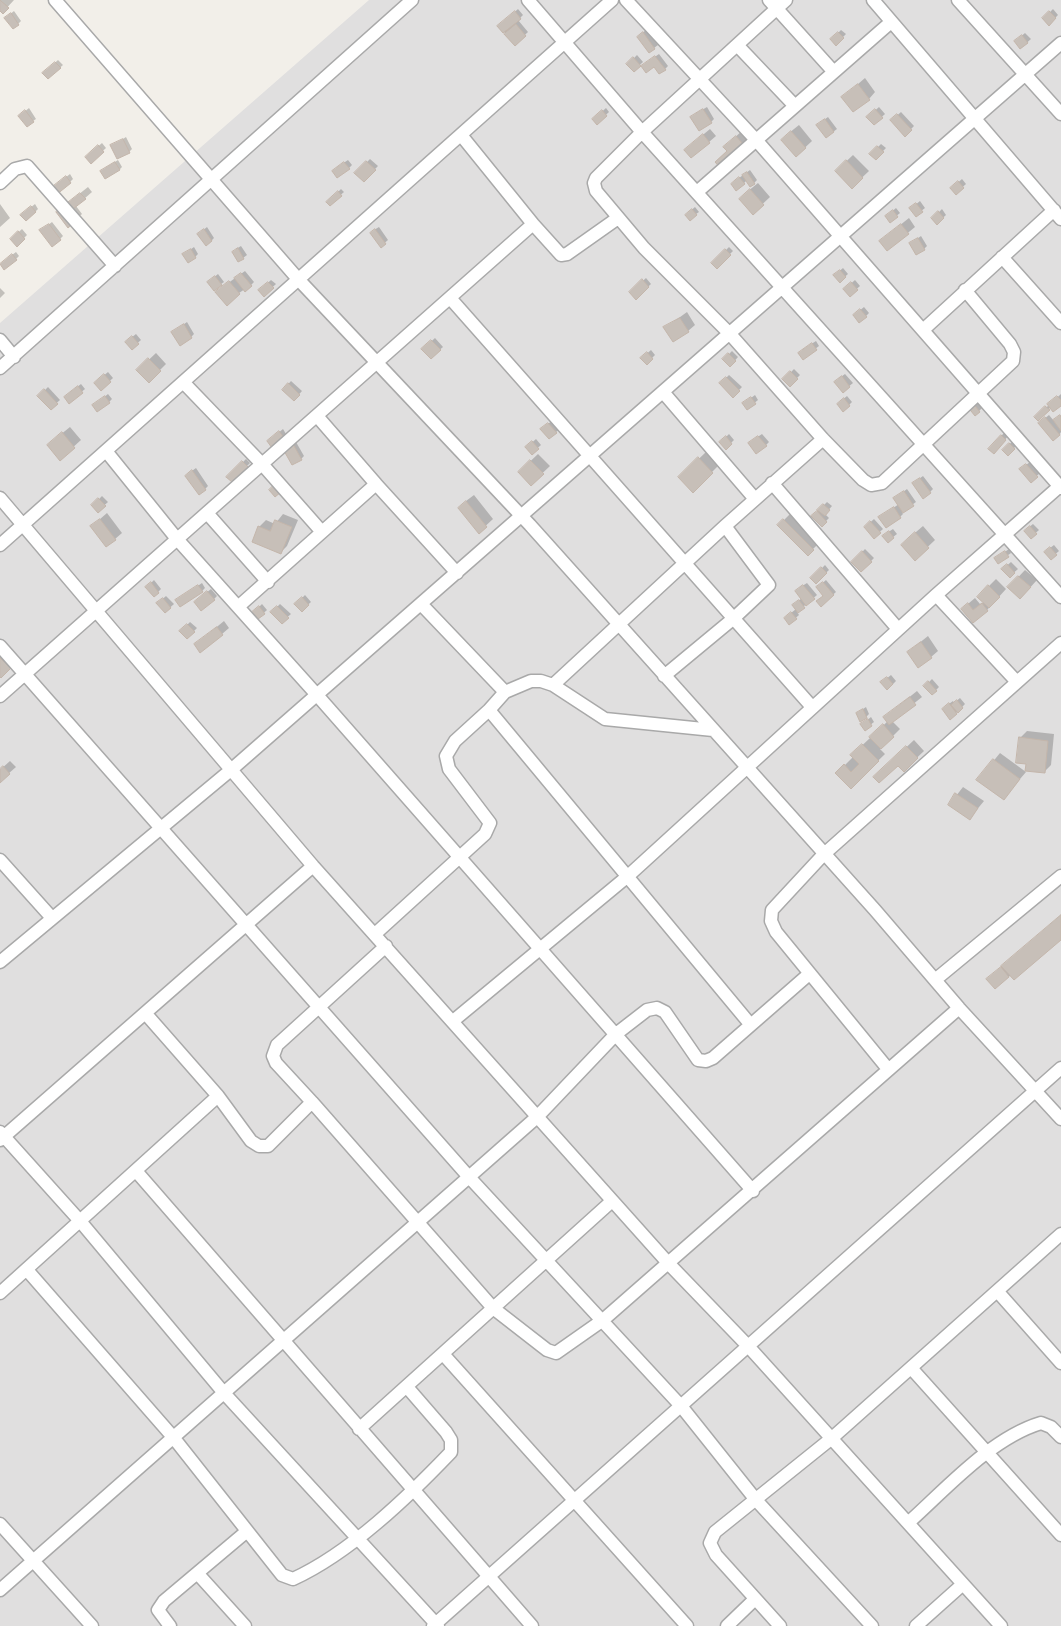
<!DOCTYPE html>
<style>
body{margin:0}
canvas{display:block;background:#f2efe9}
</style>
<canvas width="1061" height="1626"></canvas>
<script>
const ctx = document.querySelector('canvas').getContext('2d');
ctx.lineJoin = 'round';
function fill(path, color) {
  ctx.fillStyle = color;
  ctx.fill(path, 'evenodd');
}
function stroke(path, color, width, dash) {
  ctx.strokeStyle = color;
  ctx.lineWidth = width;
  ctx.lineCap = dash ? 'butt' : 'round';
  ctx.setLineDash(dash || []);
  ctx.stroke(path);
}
const residential = new Path2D(`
 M369,0H1061V1626H0V323Z`);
const shadow = new Path2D(`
 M0,0H14L3,12L0,9Z
 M518,9L523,15L518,20L528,32L515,44L499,26Z
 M1053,9L1058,15L1049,24L1044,18Z
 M14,11L21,21L18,24L9,15Z
 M646,30L658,45L650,51L641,34Z
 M841,30L846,34L836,44L832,39Z
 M1025,33L1031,39L1021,48L1018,39Z
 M659,54L668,66L665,69L646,63Z
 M637,55L643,62L634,70L628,64Z
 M58,60L63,65L48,78L44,73Z
 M865,78L875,92L869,99L843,97Z
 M707,107L714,119L711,122L695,114Z
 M879,107L885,114L874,124L868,117Z
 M29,108L36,119L33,121L23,113Z
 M606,108L609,112L597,123L594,119Z
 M901,112L914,126L905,135L892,120Z
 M828,117L837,129L826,137L821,122Z
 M799,125L812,141L796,156L789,133Z
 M710,129L716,136L709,142L693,143Z
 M743,130L754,143L728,151L732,140Z
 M126,137L132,149L129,152L112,146Z
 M102,143L106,148L91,162L86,157Z
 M881,144L886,148L876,158L871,154Z
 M853,155L869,171L852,187L836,171Z
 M370,159L378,166L364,180L356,173Z
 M118,160L122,167L119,170L105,168Z
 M348,160L352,165L349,168H336Z
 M750,170L757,180L754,183L747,180L744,183L735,181Z
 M70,174L73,179L70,182L56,185Z
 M962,179L966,184L956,193L952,188Z
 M758,183L770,197L753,213L747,192Z
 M88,187L92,192L76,206L82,214L75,220L64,206Z
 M341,189L344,192L330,204L328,202Z
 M920,201L925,208L916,215L914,206Z
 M0,204L10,218L0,227Z
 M35,204L38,209L35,212H25Z
 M695,207L699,212L696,214L689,212Z
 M896,208L900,213L890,221L889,214Z
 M942,209L946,215L937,223L933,218Z
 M909,218L915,227L887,250L880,241Z
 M52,222L63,236L60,239L44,228Z
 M207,227L214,238L211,241L202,231Z
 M379,227L388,240L381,246L374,230Z
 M22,229L27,235L17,245L11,239Z
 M921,236L927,246L924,249L911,243Z
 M241,246L247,255L239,261L236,249Z
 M194,247L198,254L195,257L187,252Z
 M729,247L733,251L717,267L713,263Z
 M16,252L19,256L16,259L4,261Z
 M843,268L848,274L840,281L835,275Z
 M245,271L254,282L251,285L239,293L224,286Z
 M218,274L224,282L221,284L212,279Z
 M646,278L651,284L636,298L631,292Z
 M271,280L276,284L264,295L260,290Z
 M855,280L860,286L850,295L845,289Z
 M0,288L5,293L0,298Z
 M864,307L869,313L866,316L858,312Z
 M687,312L695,325L688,331L665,328Z
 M187,322L194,334L191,337L173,332Z
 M136,334L141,340L132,348L126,342Z
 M435,338L443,347L431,357L423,349Z
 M816,341L819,346L803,358L802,350Z
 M651,350L655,355L647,363L642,358Z
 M732,351L738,357L730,366L724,359Z
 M156,353L166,364L149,381L138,370Z
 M794,369L800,375L790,385L784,379Z
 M108,372L113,378L101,389L95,383Z
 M845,374L853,383L843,391L838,379Z
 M729,375L742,387L733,396L721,383Z
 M291,381L302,391L294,400L283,390Z
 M81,384L85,389L69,402L68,394Z
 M48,387L60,400L51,408L39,396Z
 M108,394L112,399L109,402L97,403Z
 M1061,394V404L1051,407L1038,419L1036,417Z
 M755,395L758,400L748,408L747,401Z
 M847,396L852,402L849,405L841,401Z
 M976,400L982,408L976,414L969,406Z
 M1049,415L1054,421L1061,415V432L1059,435L1043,420Z
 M552,421L559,430L556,432L545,426Z
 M70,427L81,440L60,459L55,439Z
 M283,429L286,434L272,446L271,439Z
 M1004,433L1008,436L994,453L989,449Z
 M729,434L734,440L726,448L721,442Z
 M762,434L769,442L766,445L753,440Z
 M536,439L541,445L532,453L527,447Z
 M1013,441L1017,445L1008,454L1003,450Z
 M296,442L304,456L301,459L288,446Z
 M706,452L719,465L693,491L680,477Z
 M538,454L550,466L531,484L519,472Z
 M246,459L250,463L232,481L228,477Z
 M1030,462L1040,473L1031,481L1021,469Z
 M196,468L208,486L205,489L189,473Z
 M923,476L933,489L930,492L916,481Z
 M907,489L916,502L902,512L903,514L900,517L883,515L899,504L895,498Z
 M474,495L493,519L479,532L466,501Z
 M102,496L108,502L98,511L93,505Z
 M827,502L832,506L825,514L829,518L822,525L813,516Z
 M107,513L122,533L115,539L92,526Z
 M791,513L820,542L808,554L779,525Z
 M283,514L298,520L287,546L281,552L259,527L266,520L275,524Z
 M874,519L883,529L874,537L865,527Z
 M1033,524L1039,530L1031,537L1028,528Z
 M923,526L935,540L915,559L909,538Z
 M893,529L897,534L888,541L887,533Z
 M1054,545L1059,551L1051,558L1045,552Z
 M865,549L874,558L861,571L853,562Z
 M1009,549L1011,553L998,562L999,556Z
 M1011,562L1018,569L1010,576L1003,569Z
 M825,565L829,570L816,582L812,578Z
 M1025,570L1037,580L1027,591L1009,587Z
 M996,579L1006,589L987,610L973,622L962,609L975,598L980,604L984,602L978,597Z
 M154,580L161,589L154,596L147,587Z
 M826,580L836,592L821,605L825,595L818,587Z
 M202,583L205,588L202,591L180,598Z
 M807,583L817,595L797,612L799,615L790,623L785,618L796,609L797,602L802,598L799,588Z
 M211,589L217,596L214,599H199Z
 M305,595L311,602L302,610L296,604Z
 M166,596L174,604L165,612L158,603Z
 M262,604L267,610L258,618L254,612Z
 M280,604L291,614L282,622L272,612Z
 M224,621L229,628L222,634L196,644Z
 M190,622L197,628L187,638L181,631Z
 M928,636L938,651L931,657L908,652Z
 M0,653L16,660L1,676L0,675Z
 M891,675L896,681L893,684L885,680Z
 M932,679L939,687L932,694L925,686Z
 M917,691L922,697L892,721L900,729L880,749L885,754L851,787L837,773L853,757L852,755L888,721L892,711Z
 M960,698L965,704L956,713L946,706L953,701L954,703Z
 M866,707L869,714L866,717L857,713Z
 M871,717L874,722L865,729V722Z
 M1027,731L1054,734L1051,765L1044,772L1027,763L1020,738Z
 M914,740L924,751L904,770L898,764L875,777Z
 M1000,753L1026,772L1003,799L978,780Z
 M10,761L16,767L0,781V770Z
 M963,787L984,801L970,818L949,805Z
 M1061,915V938L995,987L991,976Z`);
const building = new Path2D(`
 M0,0L9,8L3,14L0,11Z
 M515,11L521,19L503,33L497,26Z
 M1049,11L1056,18L1049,26L1042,18Z
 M11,13L19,25L13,29L4,18Z
 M516,24L526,36L515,46L504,34Z
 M643,32L655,49L649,53L637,37Z
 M838,32L844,38L836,46L830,39Z
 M1022,35L1028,43L1020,49L1014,41Z
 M655,56L666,70L659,74L654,67L646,73L641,66Z
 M633,57L641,66L634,72L626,64Z
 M55,62L61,68L48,79L42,73Z
 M858,84L870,100L853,112L841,97Z
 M703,109L712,123L699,131L690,117Z
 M875,109L883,118L874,125L866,117Z
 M25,110L34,122L27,127L18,116Z
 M602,110L607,116L597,125L592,119Z
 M897,114L912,130L905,137L890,120Z
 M825,119L834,132L826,138L816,125Z
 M791,131L806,148L796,157L781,140Z
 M703,134L710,143L691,158L684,150Z
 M736,136L749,151L724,172L715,162L727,151L723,147Z
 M123,139L130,153L117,159L110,145Z
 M98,145L104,152L91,164L85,157Z
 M877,146L884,152L876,160L869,154Z
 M846,160L863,178L852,189L835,171Z
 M366,161L376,170L364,182L354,173Z
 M115,162L120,170L105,179L100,171Z
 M344,162L350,169L337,178L332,171Z
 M747,172L755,184L750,187L742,175Z
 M66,176L71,183L56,195L51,188Z
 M739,177L745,184L736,191L731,184Z
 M958,181L964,188L956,195L950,188Z
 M750,189L764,205L753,215L739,199Z
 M338,191L342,196L330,206L326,202Z
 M80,193L86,199L69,212L76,221L68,228L56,212Z
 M916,203L923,212L916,217L909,208Z
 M31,206L36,212L26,221L20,215Z
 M692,209L697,215L690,221L685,215Z
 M893,210L898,217L890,223L885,216Z
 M938,211L944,218L937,225L931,218Z
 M49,224L61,240L52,247L39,230Z
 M901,224L909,234L887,251L879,241Z
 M204,229L212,241L206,246L197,234Z
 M375,229L386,244L381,248L370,233Z
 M18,231L25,239L17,247L10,239Z
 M918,238L925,250L916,255L909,243Z
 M238,248L244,259L238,262L232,252Z
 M191,249L196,258L188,263L182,254Z
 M725,249L731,255L717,269L711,263Z
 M12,254L17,260L4,270L0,264Z
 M840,270L846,277L840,283L833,275Z
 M241,273L252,286L245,292L234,278Z
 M215,276L222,285L214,291L207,282Z
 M642,279L649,287L636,300L629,292Z
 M229,281L240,294L227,306L215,292Z
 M268,282L274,288L264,297L258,290Z
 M851,282L858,290L850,297L843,289Z
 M860,309L867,317L859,323L853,315Z
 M680,318L689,332L673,342L663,327Z
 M184,324L192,338L180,346L171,332Z
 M132,336L139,344L132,350L125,342Z
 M431,340L441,350L431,359L421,349Z
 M812,343L817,350L803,360L798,353Z
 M647,352L653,359L647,365L640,358Z
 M728,353L736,361L730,367L722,359Z
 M148,358L161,371L149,383L136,370Z
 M790,371L798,379L790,387L782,379Z
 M104,374L111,382L101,391L94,383Z
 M842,376L850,387L843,393L834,382Z
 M726,377L740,391L733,398L719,383Z
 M288,383L300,395L294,401L282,390Z
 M78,386L83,393L69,404L64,397Z
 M44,389L58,404L51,410L37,396Z
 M105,396L110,403L97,412L92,405Z
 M1057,396L1061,400V406L1053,412L1047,404Z
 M751,397L756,404L747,410L742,403Z
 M844,398L850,406L843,412L837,404Z
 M972,402L980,412L975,416L967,406Z
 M1045,406L1050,410L1038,421L1034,417Z
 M1060,415L1061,417V431L1053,420Z
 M1045,417L1060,435L1053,441L1038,423Z
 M548,423L557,433L549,439L540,429Z
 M279,431L284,438L272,448L267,441Z
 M62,432L75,448L60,461L47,445Z
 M1001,435L1006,440L994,454L988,449Z
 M726,436L732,444L726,450L719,442Z
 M758,436L767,446L756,454L748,443Z
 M532,441L539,449L532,455L525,447Z
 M1009,443L1015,449L1008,456L1002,450Z
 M293,444L302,460L292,465L283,449Z
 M698,457L713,473L693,493L678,477Z
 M530,460L544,474L531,486L518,472Z
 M242,461L248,467L232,482L226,477Z
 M1026,464L1038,477L1031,483L1019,469Z
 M192,470L206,490L199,495L185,476Z
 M920,478L931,493L923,499L912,483Z
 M275,484L281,492L275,497L269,490Z
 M904,491L914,506L903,513L893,498Z
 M98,498L106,506L98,513L91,505Z
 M466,501L487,527L479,534L458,508Z
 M823,504L830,510L825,516L817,510Z
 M894,507L901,518L886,528L878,517Z
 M817,511L827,522L822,527L811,516Z
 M100,519L116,540L106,547L90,526Z
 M783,519L814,550L808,556L777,525Z
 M275,520L292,527L281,554L252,542L258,526L270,531Z
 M870,521L881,533L874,539L864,527Z
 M1030,526L1037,534L1031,539L1024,531Z
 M889,531L894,538L888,543L882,536Z
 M915,532L929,548L915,561L901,545Z
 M1050,547L1057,555L1051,560L1044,552Z
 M862,551L872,562L861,572L851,562Z
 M1005,551L1009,557L998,564L994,558Z
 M1007,564L1015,573L1010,578L1001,569Z
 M821,567L827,573L816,584L810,578Z
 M1018,576L1031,587L1020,599L1007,587Z
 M151,582L159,593L154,597L145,587Z
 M823,582L834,595L821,607L816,601L823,596L816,587Z
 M198,585L203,592L180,607L175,600Z
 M803,585L815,599L806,606L795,591Z
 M988,585L1000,597L989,608L977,597Z
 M207,591L215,600L201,611L194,602Z
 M302,597L309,605L302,612L294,604Z
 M163,598L171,608L165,613L156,603Z
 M799,600L805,608L798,613L792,605Z
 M968,603L973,610L982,603L988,611L973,623L961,609Z
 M259,606L265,614L258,619L252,612Z
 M277,606L289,618L282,624L270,612Z
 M791,612L797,619L789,625L784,618Z
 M187,624L195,632L187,639L179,631Z
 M217,627L223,635L200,653L194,644Z
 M921,642L932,658L918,668L907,652Z
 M0,658L11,668L1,678L0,677Z
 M887,677L893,684L887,690L880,682Z
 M928,681L937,691L932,695L923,686Z
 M910,697L916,705L889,725L883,717Z
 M957,700L963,708L958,713L951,705Z
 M949,703L957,714L950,720L942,709Z
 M863,709L867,718L860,722L856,713Z
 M868,719L872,726L865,731L860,724Z
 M883,724L894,737L881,749L869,737Z
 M1019,737L1048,741L1045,773L1025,771L1026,764L1016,763Z
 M862,744L879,761L851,789L835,773L844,764L851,772L859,764L850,755Z
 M906,746L918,758L904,772L898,766L879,783L873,777Z
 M993,759L1020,779L1004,800L976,780Z
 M3,766L10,774L0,783V769Z
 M955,793L978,808L970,820L948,805Z
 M1061,915V940L1014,980L1001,966Z
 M1001,967L1009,977L995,989L986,979Z`);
const street = new Path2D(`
 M55,0L298,279L530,525L875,910L959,1008L1061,1119
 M528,0L642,132L1061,597
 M626,0L757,141L1061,488
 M769,0L833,71
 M786,0L642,132L596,178L594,183L596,191L644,248L730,334L823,439L863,480L871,485L882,483L1013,361L1014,352L1010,344L965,290
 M873,0L1061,219
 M958,0L1061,114
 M737,45L795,106
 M461,135L533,224L561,255L567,254L618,218
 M0,183L15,169L27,166L115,266
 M697,192L891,22
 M1002,257L1061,323
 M450,298L812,707
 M923,330L1054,210
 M0,340L14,357
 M0,368L412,0
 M183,382L262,464L322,532
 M663,392L755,499
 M106,451L177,539L317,695L753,1191
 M772,483L898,629
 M376,484L457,573
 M0,498L313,866L669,1264L748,1346L1001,1626
 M207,513L268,582
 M0,545L612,0
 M936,595L1017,682
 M421,604L505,692
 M239,606L376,484L317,416
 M0,646L469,1177L681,1406L756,1500L872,1626
 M664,676L734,618L769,585L725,526
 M553,685L725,526L823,439
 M0,696L533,224
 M489,710L750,1024
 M0,860L52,918
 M375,934L485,834L490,823L449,769L446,756L455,741L489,710L505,692L531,681H541L553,685L605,719L713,730
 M386,946L277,1045L273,1056L276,1063L312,1102L493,1308L547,1350L556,1353L603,1320L959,1008
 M0,962L232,769L1061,43
 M935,980L1061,876
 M146,1014L218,1096L251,1141L259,1146H268L312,1102
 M453,1021L628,876L936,595L1061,485
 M888,1069L776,932L771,921L772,910L823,855L1061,643
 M0,1132L80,1221L224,1393L438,1626
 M0,1140L313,866
 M136,1171L532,1626
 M27,1270L173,1437L282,1575L293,1579C350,1553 408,1497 451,1452V1440L446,1432L407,1387
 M998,1292L1061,1363
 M0,1293L218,1096
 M443,1354L687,1626
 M912,1369L1061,1535
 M359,1429L612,1201
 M908,1523C946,1489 991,1438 1041,1423L1051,1427L1061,1437
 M0,1524L92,1626
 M198,1574L245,1626
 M0,1590L537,1117L616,1034L647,1010L657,1008L665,1012L698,1060L706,1061L713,1058L808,975
 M170,1626L158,1610L164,1601L246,1532
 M433,1626L1061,1068
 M727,1626L754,1600
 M780,1626L716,1555L710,1543L715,1532L832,1438L1061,1234
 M916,1626L963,1584`);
fill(residential, '#e0dfdf');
fill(shadow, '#0003');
fill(building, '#c7bfb8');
stroke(building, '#c4b6ab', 1);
stroke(street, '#a9a9a9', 15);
stroke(street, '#fff', 12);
</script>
